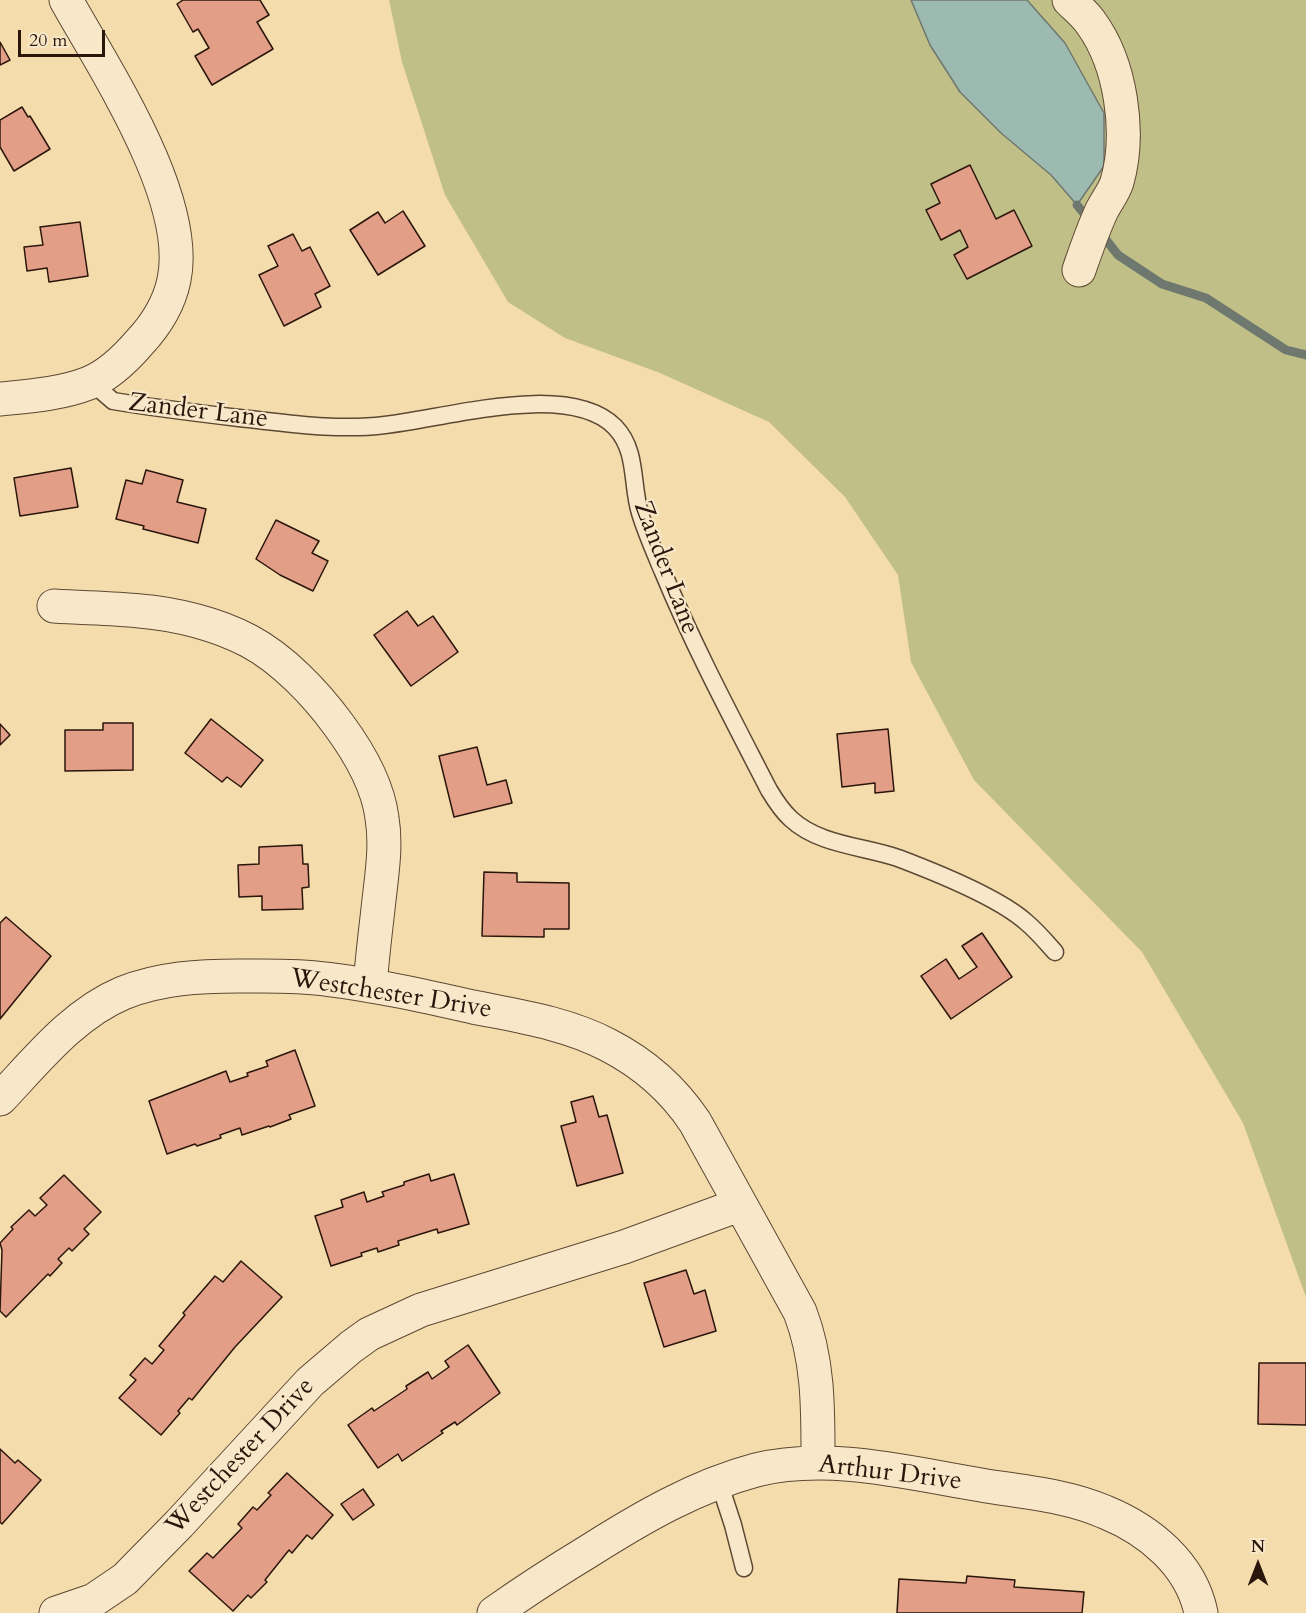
<!DOCTYPE html>
<style>
body{margin:0}
#map{position:relative;width:1306px;height:1613px;overflow:hidden;background:#f5dcac;font-family:Cardo,serif}
canvas{display:block}
.north{position:absolute;left:1228px;top:1535px;width:60px;height:60px;-webkit-text-stroke:4px #f8e8c9;paint-order:stroke;rotate:0deg;font-size:16px;font-weight:700;line-height:24px;text-align:center;color:#2a160b}
.north::after{content:'';display:block;margin:auto;width:21px;height:27px;background:#2a160b;clip-path:polygon(50% 0,100% 100%,50% 72%,0 100%)}
.scale{position:absolute;left:18px;top:30px;width:87px;height:27px;box-sizing:border-box;border:3px solid #2a160b;border-top:0;padding-left:8px;font-size:18px;line-height:21px;white-space:nowrap;color:#2a160b;-webkit-text-stroke:4px #f8e8c9;paint-order:stroke}
</style>
<div id="map">
<canvas width="1306" height="1613"></canvas>
<div class="north">N</div>
<div class="scale">20 m</div>
</div>
<script>
const ctx = document.querySelector('canvas').getContext('2d');
ctx.lineJoin = 'round';
function fill(path, color) {
  ctx.fillStyle = color;
  ctx.fill(path, 'evenodd');
}
function stroke(path, color, width, dash) {
  ctx.strokeStyle = color;
  ctx.lineWidth = width;
  ctx.lineCap = dash ? 'butt' : 'round';
  ctx.setLineDash(dash || []);
  ctx.stroke(path);
}
function write(font, color, halo, rows, align = 'center') {
  ctx.font = font + ' Cardo,serif';
  ctx.lineWidth = 4.5;
  ctx.setLineDash([]);
  ctx.textBaseline = 'middle';
  ctx.strokeStyle = halo;
  ctx.fillStyle = color;
  for (const [text, x, y, turn = 0] of rows) {
    ctx.save();
    ctx.translate(x, y);
    ctx.rotate((+turn || 0) * Math.PI / 180);
    ctx.textAlign = isNaN(turn) ? turn : align;
    if (halo) ctx.strokeText(text, 0, 0);
    ctx.fillText(text, 0, 0);
    ctx.restore();
  }
}
const green = new Path2D(`
 M389,0H1306V1297L1243,1123L1142,952L974,780L911,662L898,575L845,497L769,422L660,373L565,338L508,302L445,195L402,62Z`);
const water = new Path2D(`
 M911,0H1027L1065,43L1104,113V166L1077,205L1051,175L1001,133L960,92L930,45Z`);
const stream = new Path2D(`
 M1077,205L1091,222
 M1100,232L1118,255L1162,284L1206,298L1286,350L1306,355`);
const building = new Path2D(`
 M183,0H260L269,15L257,22L273,49L212,85L195,56L209,48L198,29L193,32L177,4Z
 M0,42L10,60L0,65Z
 M22,107L28,117L30,116L50,149L14,171L0,147V120Z
 M970,165L996,219L1014,210L1032,246L967,279L954,255L968,247L960,230L941,240L926,210L940,203L931,184Z
 M403,211L425,246L378,275L350,230L378,212L385,223Z
 M80,222L88,276L49,282L47,268L27,271L24,247L43,245L40,227Z
 M293,234L302,251L310,247L330,286L315,294L321,307L284,326L259,275L278,266L268,246Z
 M71,468L78,507L20,516L14,478Z
 M146,470L183,480L177,502L206,509L198,543L143,529L144,526L116,519L126,480L142,484Z
 M276,520L319,541L312,553L328,561L313,591L280,575L256,559Z
 M407,611L418,626L433,616L458,652L411,686L374,635Z
 M211,719L263,760L241,787L227,777L222,782L185,753Z
 M103,723H133V770L65,771V730H103Z
 M0,724L10,735L0,745Z
 M888,729L894,791L875,793V783L842,787L837,734Z
 M477,747L487,785L506,780L512,803L454,817L439,756Z
 M302,845L303,864H308L309,887L302,888L303,909L262,910V896L239,897L238,865L259,864V847Z
 M484,872L517,873V882L569,883V929H544V937L482,936Z
 M6,917L51,956L0,1019V923Z
 M982,933L1012,977L951,1019L921,976L946,959L959,979L977,967L962,946Z
 M295,1050L315,1106L289,1115L291,1119L270,1127L269,1126L242,1135L240,1128L220,1135L221,1138L197,1146L195,1144L167,1154L149,1101L226,1071L230,1082L248,1076L247,1073L268,1066L266,1061Z
 M593,1096L599,1117L607,1115L623,1173L577,1186L561,1126L576,1122L571,1102Z
 M429,1174L431,1181L454,1174L469,1224L438,1233L437,1229L398,1241L399,1245L378,1252L377,1248L361,1253L362,1256L331,1266L315,1216L343,1207L341,1200L364,1192L367,1202L384,1196L382,1192L404,1185V1182Z
 M64,1175L101,1212L84,1229L89,1234L72,1251L69,1248L58,1259L62,1263L50,1276L48,1274L6,1317L0,1311L2,1250L0,1243L13,1229L11,1227L29,1210L35,1216L47,1205L40,1198Z
 M241,1261L282,1297L235,1347L192,1400L189,1398L178,1411L180,1413L161,1435L119,1398L136,1380L130,1375L145,1358L152,1364L164,1350L159,1346L185,1315L183,1313L215,1276L223,1282Z
 M686,1270L694,1294L705,1290L716,1331L664,1347L644,1283Z
 M468,1345L500,1393L457,1425L455,1422L441,1431L443,1433L402,1461L398,1454L378,1468L348,1425L372,1408L374,1411L407,1389L406,1386L428,1372L432,1379L449,1367L445,1361Z
 M1259,1363H1306V1425L1258,1424Z
 M0,1449L15,1463L18,1460L41,1480L2,1524L0,1522Z
 M287,1473L333,1515L312,1539L307,1535L292,1553L289,1550L265,1580L267,1582L251,1598L248,1595L233,1611L189,1571L207,1553L213,1558L242,1528L238,1524L253,1507L257,1510L271,1495L268,1493Z
 M363,1489L374,1505L353,1520L341,1504Z
 M967,1576L1015,1580L1014,1587L1084,1592L1082,1613H897L899,1579L966,1583Z`);
const service = new Path2D(`
 M91,382L113,401C155,408 197,413 239,418C287,423 337,431 385,425C444,419 568,380 615,427C638,451 631,484 640,513C646,533 655,553 663,572C694,647 732,718 769,790C775,800 782,811 791,819C819,845 863,846 898,858C935,872 998,897 1026,922C1037,931 1046,942 1055,952
 M719,1482L733,1525L744,1568`);
const minor = new Path2D(`
 M1069,0C1076,7 1085,14 1091,23C1121,64 1131,133 1117,182C1114,192 1107,200 1102,210C1093,229 1086,250 1079,270
 M0,399C30,396 61,394 89,383C109,375 126,358 139,343C155,326 169,304 174,280C191,199 105,70 66,0
 M54,606C82,608 111,608 140,611C176,614 217,624 249,641C283,659 316,694 338,724C358,751 378,785 382,818C387,848 381,879 378,909C375,935 372,960 370,986
 M0,1099C37,1060 73,1014 123,993C160,978 200,976 239,976C268,976 297,975 325,979C375,985 424,996 473,1007C518,1016 566,1023 608,1045C643,1063 673,1089 695,1122L800,1312C819,1361 818,1411 818,1462
 M56,1613L94,1600L125,1579L179,1524L310,1382L351,1347L369,1334L421,1310L624,1247L739,1205
 M494,1613C525,1591 556,1571 589,1551C641,1518 696,1486 756,1470C829,1452 908,1473 981,1485C1022,1492 1066,1495 1105,1512C1149,1530 1191,1564 1201,1613`);
const streetNames = [
 ["Zander Lane",198,412,7],
 ["Zander Lane",665,568,69],
 ["Westchester Drive",391,995,9],
 ["Westchester Drive",241,1457,-47],
 ["Arthur Drive",890,1474,7]
];
fill(green, '#bfbf87');
fill(water, '#9dbab1');
stroke(water, '#6f786f', 1.5);
stroke(stream, '#6f786f', 9);
fill(building, '#e29e87');
stroke(building, '#2a160b', 1.5);
stroke(service, '#5d4833', 19);
stroke(minor, '#5d4833', 35);
stroke(service, '#f8e8c9', 16);
stroke(minor, '#f8e8c9', 33);
write('26px', '#2a160b', '#f8e8c9', streetNames);
</script>
